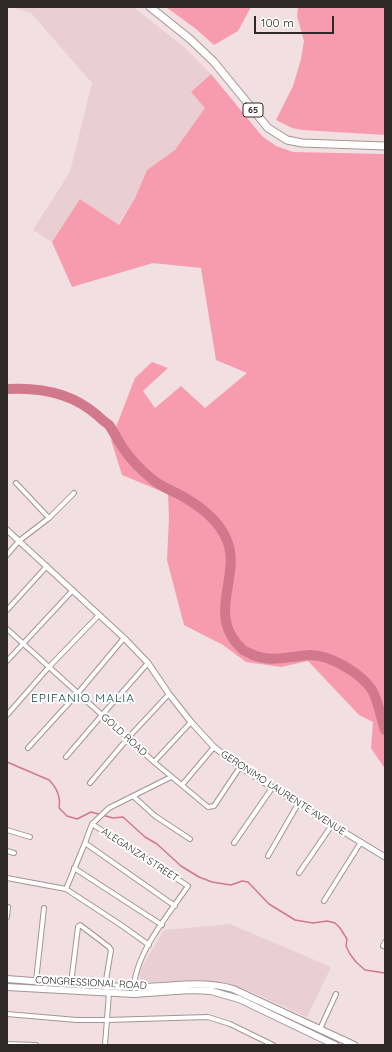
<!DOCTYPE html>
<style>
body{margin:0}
#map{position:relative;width:392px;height:1052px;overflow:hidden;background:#f2dfe2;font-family:Quicksand,sans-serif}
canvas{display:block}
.frame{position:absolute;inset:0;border:8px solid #2e2829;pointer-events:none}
.scale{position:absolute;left:254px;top:16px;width:80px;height:18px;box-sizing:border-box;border:2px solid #2e2829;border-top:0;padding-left:5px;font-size:12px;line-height:14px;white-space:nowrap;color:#2e2829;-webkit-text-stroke:3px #fff;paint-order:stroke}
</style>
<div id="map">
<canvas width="392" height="1052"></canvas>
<div class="frame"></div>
<div class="scale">100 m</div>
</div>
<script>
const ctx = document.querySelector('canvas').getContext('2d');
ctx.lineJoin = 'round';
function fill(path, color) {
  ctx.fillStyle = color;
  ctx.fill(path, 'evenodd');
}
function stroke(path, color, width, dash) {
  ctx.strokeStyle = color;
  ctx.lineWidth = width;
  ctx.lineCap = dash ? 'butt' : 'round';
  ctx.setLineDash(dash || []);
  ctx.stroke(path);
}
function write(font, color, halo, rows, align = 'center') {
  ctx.font = font + ' Quicksand,sans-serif';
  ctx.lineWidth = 4;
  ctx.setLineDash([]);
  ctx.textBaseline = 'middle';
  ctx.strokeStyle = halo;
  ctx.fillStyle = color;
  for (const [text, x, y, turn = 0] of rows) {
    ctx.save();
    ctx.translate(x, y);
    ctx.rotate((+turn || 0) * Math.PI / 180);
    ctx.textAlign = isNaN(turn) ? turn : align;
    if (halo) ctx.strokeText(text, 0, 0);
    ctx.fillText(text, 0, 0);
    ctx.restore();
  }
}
const built = new Path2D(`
 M12,7H133L184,47L211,74L191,92L206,108L175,150L147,170L135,198L118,225L80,199L52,242L33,230L70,172L92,83L31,13Z
 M230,924L331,967L307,1017L254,993L228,984L207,981L140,982V972L142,967L164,930Z`);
const green = new Path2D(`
 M166,7H251L238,31L214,45L196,29Z
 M298,7H385V135L302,130L292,128L276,120L293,86L301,59L304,41L297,16Z
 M211,74L262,136L276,146L293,152L385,154V769L371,748L373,722L359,715L308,661L281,667L246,662L223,645L184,625L167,560L169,518L168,494L122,475L111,440L135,378L152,362L168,368L143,391L155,408L181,386L205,408L247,373L216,360L201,268L153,263L72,287L52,242L80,199L119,225L135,198L147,170L175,150L205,108L191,92Z`);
const stream = new Path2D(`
 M7,762L49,780C56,787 61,797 59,808L67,816L77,819L91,812L113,818L123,817L145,837L157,844L181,866L199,877L212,882L231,885L242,881L248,882L269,904L295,920L313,923L327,921L335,923L340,928L347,939L346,946L350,954L356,962L365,970L385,973`);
const river = new Path2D(`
 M7,389C40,387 72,393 97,415C101,419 105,422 109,425C114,432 118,441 123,448C131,460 141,470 152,479C161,487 173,491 184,497C199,506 217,519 225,536C245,574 203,614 243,650C246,652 250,653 253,655C273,663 290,656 310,655C330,655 361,673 372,690C378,700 381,718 385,730`);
const minor = new Path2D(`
 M16,483L49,518
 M7,555L19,541L49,518L74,493
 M7,610L47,566
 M7,629L154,762L208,807L214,806L240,767
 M7,661L73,590
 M7,715L48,668L99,615
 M28,748L78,693L124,638
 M66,757L102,715L148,663
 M154,762L191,722
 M90,783L128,738L169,694
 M182,785L214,747
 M133,796L155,816L190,839
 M92,824L188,886C169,914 134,955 134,989
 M7,830L30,837
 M85,843L175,906
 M234,843L272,788
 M7,851L14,853
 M268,856L298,804
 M74,868L162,925
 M299,873L332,825
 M7,878L66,889L121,925L149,945
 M66,889L85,843L92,824L109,808L171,777
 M324,901L361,842
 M7,917L8,907
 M383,946L385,942
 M36,981L44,908
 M71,983L78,927L80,925L109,947L111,950L105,986L109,993L105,1045
 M7,1014L77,1020H106L208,1017L230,1024L273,1045
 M320,1029L336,994
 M7,1044L36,1045`);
const tertiary = new Path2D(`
 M7,530L124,638L148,663L169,694L191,722L214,747L240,767L298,804L385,857`);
const secondary = new Path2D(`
 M7,979C49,982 91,986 132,987C166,988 200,979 233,989L354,1045
 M7,987L134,994L190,990L211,991L239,999L335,1045`);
const trunk = new Path2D(`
 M150,7L190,39L214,62L268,128L287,140L302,143L385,146`);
const shields = [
 [253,110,20]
];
const shieldNames = [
 ["65",253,110]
];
const streetNames = [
 ["GOLD ROAD",124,735,42],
 ["GERONIMO LAURENTE AVENUE",283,793,33],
 ["ALEGANZA STREET",140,855,33],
 ["CONGRESSIONAL ROAD",91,983,3]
];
const quarterNames = [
 ["EPIFANIO MALIA",83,698]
];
fill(built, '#e9ced3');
fill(green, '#f79caf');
stroke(stream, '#d2788c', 1.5);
stroke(river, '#d2788c', 10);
stroke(minor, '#a59497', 6);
stroke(tertiary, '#a59497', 7);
stroke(secondary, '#a59497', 8);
stroke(trunk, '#a59497', 9);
stroke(minor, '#fff', 4);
stroke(tertiary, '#fff', 5);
stroke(secondary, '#fff', 6);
stroke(trunk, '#fff', 7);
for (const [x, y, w] of shields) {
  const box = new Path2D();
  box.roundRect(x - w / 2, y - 7, w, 14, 3);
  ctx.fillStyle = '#fff';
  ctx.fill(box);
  stroke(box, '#2e2829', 1);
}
write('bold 9px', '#2e2829', null, shieldNames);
write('10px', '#2e2829', '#fff', streetNames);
ctx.letterSpacing = '1px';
write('12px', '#0e4b46', '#fff', quarterNames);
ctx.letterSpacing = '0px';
</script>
